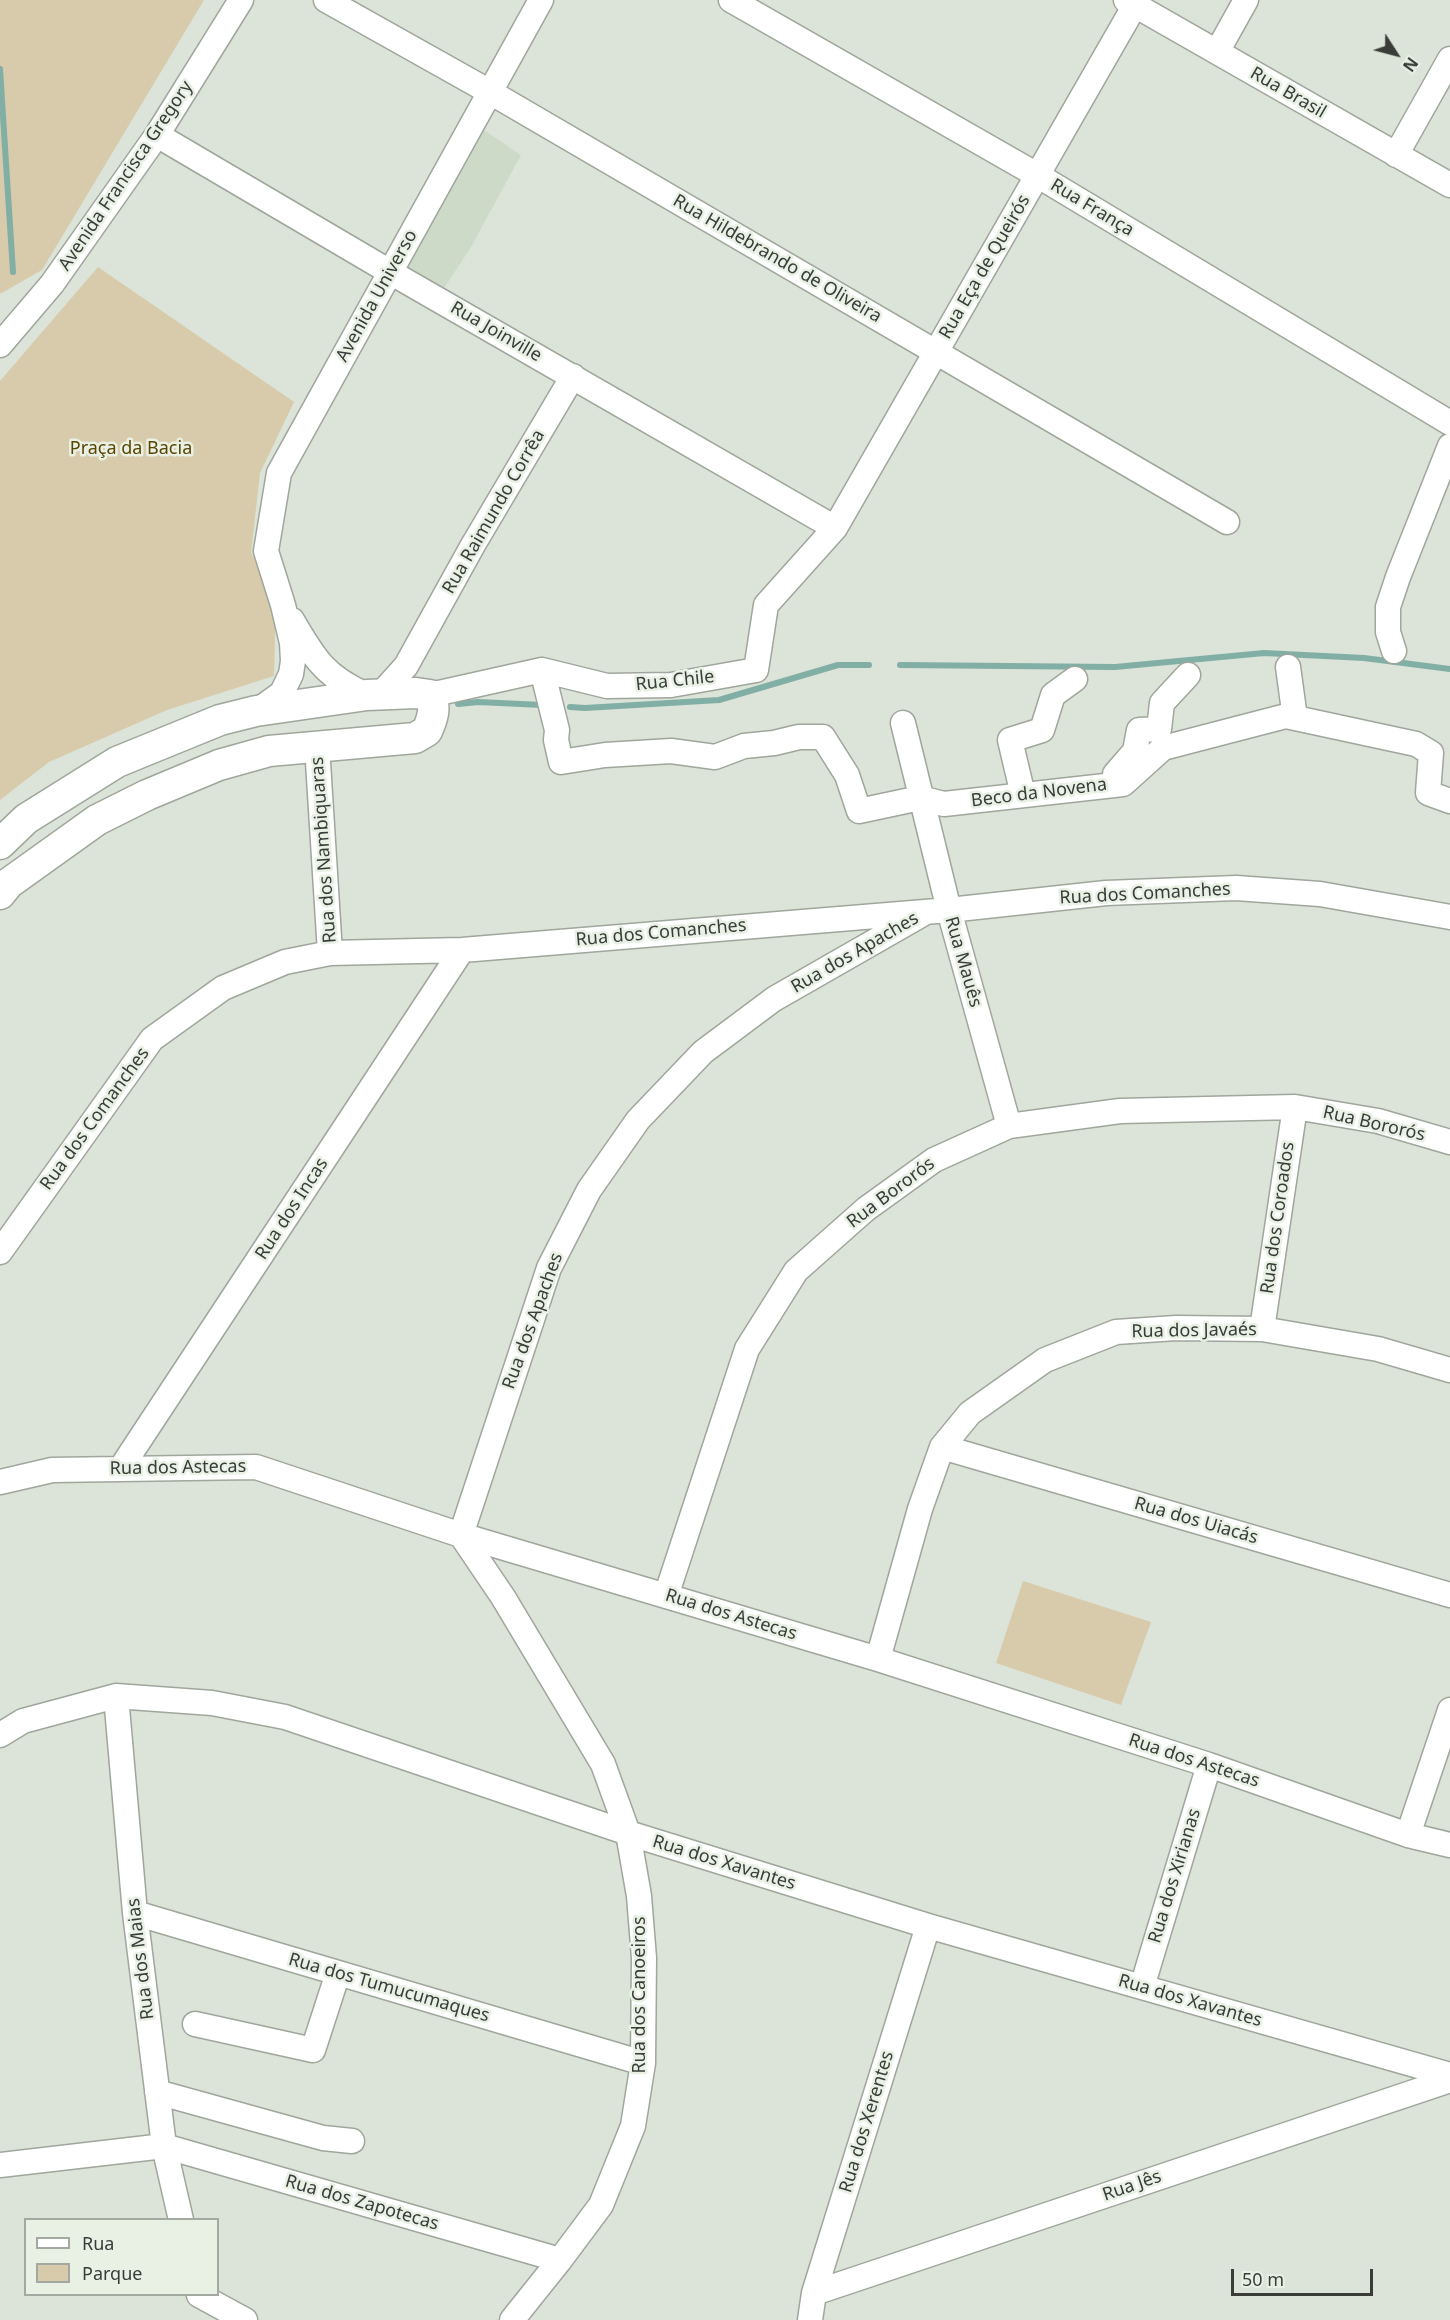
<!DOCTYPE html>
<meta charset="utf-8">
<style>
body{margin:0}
#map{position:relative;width:1450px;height:2320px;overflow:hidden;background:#dce3d8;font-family:"Noto Sans",sans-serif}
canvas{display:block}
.legend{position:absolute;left:24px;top:2218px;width:195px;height:78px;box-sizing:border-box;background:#e9f1e5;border:2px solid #a3a9a0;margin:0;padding:8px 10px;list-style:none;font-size:18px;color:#393c38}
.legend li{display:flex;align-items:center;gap:12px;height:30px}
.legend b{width:30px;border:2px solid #a3a9a0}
.north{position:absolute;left:1366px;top:24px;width:60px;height:60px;-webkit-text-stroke:4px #e9f1e5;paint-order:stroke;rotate:126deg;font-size:16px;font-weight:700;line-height:24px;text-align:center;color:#393c38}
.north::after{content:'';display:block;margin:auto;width:21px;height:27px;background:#393c38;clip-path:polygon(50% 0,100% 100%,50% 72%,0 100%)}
.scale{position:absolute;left:1231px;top:2269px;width:142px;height:27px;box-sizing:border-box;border:3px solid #393c38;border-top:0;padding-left:8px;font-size:18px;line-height:21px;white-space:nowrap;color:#393c38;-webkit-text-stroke:4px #e9f1e5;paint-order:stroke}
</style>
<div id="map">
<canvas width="1450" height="2320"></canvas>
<ul class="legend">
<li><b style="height:8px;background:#fff"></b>Rua</li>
<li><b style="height:16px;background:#d7cbac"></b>Parque</li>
</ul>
<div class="north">N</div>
<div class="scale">50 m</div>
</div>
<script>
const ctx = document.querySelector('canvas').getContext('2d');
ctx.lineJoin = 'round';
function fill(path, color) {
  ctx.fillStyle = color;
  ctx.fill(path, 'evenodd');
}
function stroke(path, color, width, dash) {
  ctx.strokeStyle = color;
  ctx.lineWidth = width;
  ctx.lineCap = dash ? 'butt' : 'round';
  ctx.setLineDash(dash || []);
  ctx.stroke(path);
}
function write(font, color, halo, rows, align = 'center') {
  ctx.font = font + ' "Noto Sans",sans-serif';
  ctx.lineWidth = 5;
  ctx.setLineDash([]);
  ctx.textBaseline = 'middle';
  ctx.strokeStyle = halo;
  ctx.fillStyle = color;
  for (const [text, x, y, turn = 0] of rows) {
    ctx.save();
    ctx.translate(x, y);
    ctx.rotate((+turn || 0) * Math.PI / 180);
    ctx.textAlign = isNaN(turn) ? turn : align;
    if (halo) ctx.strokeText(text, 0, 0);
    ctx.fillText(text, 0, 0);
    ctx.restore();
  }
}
const built = new Path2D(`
 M484,130L521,155L471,247L444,288L405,265Z`);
const green = new Path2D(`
 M0,0H204L42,270L0,294Z
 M98,267L294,402L260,473L251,553L276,596L274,676L167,710L49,762L0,800V381Z
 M1023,1581L1151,1622L1121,1705L996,1663Z`);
const stream = new Path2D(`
 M0,69L13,272
 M900,665L1115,667L1264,653L1364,658L1450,669
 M458,704L478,702L542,705
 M570,707L585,708L719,700L838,665H869`);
const minor = new Path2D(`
 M326,0L490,92L1227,522
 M731,0L1037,175L1450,423
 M1126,0L1450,185
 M1217,52L1246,0
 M157,135L390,272L835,528
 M1396,155L1450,59
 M0,345L52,284L157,135L241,0
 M292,620C314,658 325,677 367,695
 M1394,651L1388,632V607L1398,577L1450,446
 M1288,667L1295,718
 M542,670L557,730L556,740L561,762L605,755L671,751L715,757L744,746L774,743L799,737H823L847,775L859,811L920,798L944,804L1123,784L1163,748L1286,716L1416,744L1431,753L1428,793L1450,801
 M430,695L542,670L607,686L671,685L756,670L766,605L835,528L1135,5
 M379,696L406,666L473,545L573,376
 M257,711L282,693L291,674L293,661L292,643L283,605L266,551L279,473L541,0
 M903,723L949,910L1009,1126
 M317,746L330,953
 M1115,774L1135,751L1139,730L1159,729L1162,703L1188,675
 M1023,795L1010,740L1042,730L1053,695L1075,679
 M0,1252L152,1039L223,988L285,962L330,953L462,950L949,910L1106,893L1236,888L1320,894L1450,917
 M1262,1329L1295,1107
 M942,1447L1450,1595
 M121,1468L462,950
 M0,1482L52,1470L256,1467L461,1535L878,1659L1209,1765L1408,1835L1450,1845
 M666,1596L747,1349L796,1271L866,1209L934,1160L1009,1126L1120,1111L1295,1107L1378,1121L1450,1142
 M878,1659L920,1509L942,1447L970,1413L1045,1360L1116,1332L1176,1328L1262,1329L1378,1349L1450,1370
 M116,1696L135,1913L164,2146L181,2220
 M0,1735L23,1721L116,1696L212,1703L285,1717L628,1833L928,1926L1450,2075
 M1408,1835L1450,1710
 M135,1913L643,2063
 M1142,1987L1209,1765
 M195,2024L313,2050L338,1973
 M157,2092L323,2138L352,2141
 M0,2165L164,2146L560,2260
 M814,2293L1450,2080
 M199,2295L245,2320
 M512,2320L560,2260L601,2205L633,2126L643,2063L644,1958L639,1896L628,1833L603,1764L503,1597L461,1535L549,1268L589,1190L638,1120L703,1052L774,999L926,912
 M810,2320L814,2293L928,1926`);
const major = new Path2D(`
 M0,844L26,819L117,762L220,720L256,711L367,695L416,693L430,695C437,707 432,720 427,731L415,738L269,751L219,765L147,795L97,820L9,883L0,894`);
const streetNames = [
 ["Rua Brasil",1288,93,30],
 ["Avenida Francisca Gregory",126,176,-56],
 ["Rua França",1092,208,31],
 ["Rua Hildebrando de Oliveira",777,259,30],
 ["Rua Eça de Queirós",985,267,-60],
 ["Avenida Universo",377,296,-61],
 ["Rua Joinville",496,332,30],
 ["Rua Raimundo Corrêa",494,512,-60],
 ["Rua Chile",675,681,-6],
 ["Beco da Novena",1039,793,-7],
 ["Rua dos Nambiquaras",324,850,-94],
 ["Rua dos Comanches",1145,894,-3],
 ["Rua dos Comanches",661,933,-5],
 ["Rua dos Apaches",855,953,-30],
 ["Rua Mauês",963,962,74],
 ["Rua dos Comanches",95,1119,-54],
 ["Rua Bororós",1374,1124,13],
 ["Rua Bororós",891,1193,-37],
 ["Rua dos Incas",292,1209,-57],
 ["Rua dos Coroados",1278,1218,-82],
 ["Rua dos Apaches",533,1321,-70],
 ["Rua dos Javaés",1194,1331,-1],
 ["Rua dos Astecas",178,1468,-1],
 ["Rua dos Uiacás",1196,1521,16],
 ["Rua dos Astecas",731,1615,17],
 ["Rua dos Astecas",1194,1761,18],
 ["Rua dos Xavantes",724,1863,17],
 ["Rua dos Xirianas",1175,1876,-73],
 ["Rua dos Maias",141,1959,-97],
 ["Rua dos Tumucumaques",389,1988,16],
 ["Rua dos Canoeiros",640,1995,-90],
 ["Rua dos Xavantes",1190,2001,16],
 ["Rua dos Xerentes",867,2122,-73],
 ["Rua Jês",1132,2186,-19],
 ["Rua dos Zapotecas",362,2203,16]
];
const parkNames = [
 ["Praça da Bacia",131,449]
];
fill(built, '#cedac8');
fill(green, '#d7cbac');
stroke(stream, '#81afa5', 6);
stroke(minor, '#9fa69b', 27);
stroke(major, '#9fa69b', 33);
stroke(minor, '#fff', 24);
stroke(major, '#fff', 30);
write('18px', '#393c38', '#e9f1e5', streetNames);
write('18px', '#594500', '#e9f1e5', parkNames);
</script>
